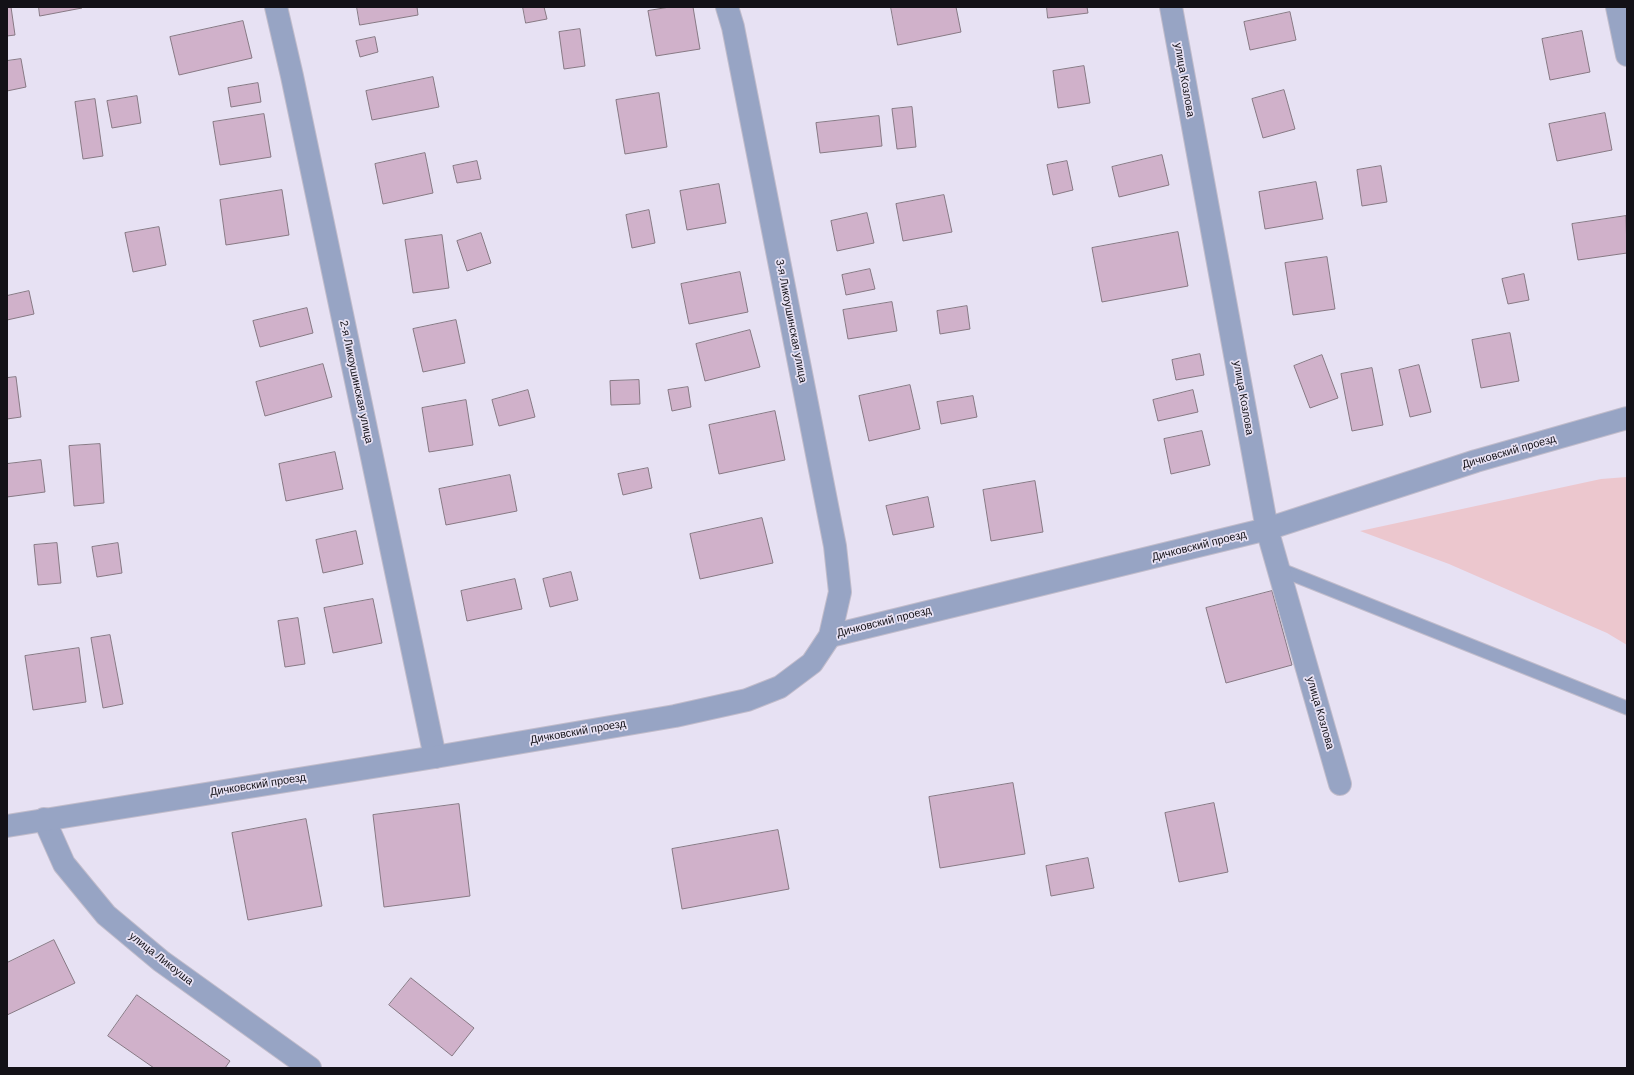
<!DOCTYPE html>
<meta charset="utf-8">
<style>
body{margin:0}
#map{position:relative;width:1634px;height:1075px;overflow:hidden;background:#e7e1f3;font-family:Arial,sans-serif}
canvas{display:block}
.frame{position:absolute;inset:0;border:8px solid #131117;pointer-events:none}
</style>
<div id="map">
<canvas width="1634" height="1075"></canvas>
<div class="frame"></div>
</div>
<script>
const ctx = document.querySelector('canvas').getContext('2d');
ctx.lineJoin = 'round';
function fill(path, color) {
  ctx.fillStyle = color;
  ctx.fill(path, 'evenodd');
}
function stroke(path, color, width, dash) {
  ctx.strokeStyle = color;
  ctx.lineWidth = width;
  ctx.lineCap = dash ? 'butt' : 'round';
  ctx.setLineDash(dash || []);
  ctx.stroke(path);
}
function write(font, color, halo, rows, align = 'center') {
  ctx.font = font + ' Arial,sans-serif';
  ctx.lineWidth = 3.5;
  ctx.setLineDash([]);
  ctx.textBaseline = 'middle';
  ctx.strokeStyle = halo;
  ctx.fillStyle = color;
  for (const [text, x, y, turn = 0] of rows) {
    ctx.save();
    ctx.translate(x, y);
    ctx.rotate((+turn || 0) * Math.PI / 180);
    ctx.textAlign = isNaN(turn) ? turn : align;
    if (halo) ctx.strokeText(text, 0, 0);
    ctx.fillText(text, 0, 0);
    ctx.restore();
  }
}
const green = new Path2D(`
 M1627,477V645L1607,633L1449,564L1360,531L1601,479Z`);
const building = new Path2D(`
 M7,7H11L15,35L7,36Z
 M39,7H82V8L40,16Z
 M357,7H417L418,15L360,25Z
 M523,7H544L547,19L526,23Z
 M670,7H693L700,49L656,56L648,11Z
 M891,7H956L961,32L898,45Z
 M1047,7H1087L1088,13L1048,18Z
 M1290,12L1296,40L1250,50L1244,22Z
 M243,21L252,58L179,75L170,37Z
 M580,29L585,66L564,69L559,32Z
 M1582,31L1590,72L1550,80L1542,39Z
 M375,37L378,52L360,57L356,41Z
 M21,59L26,87L7,91V61Z
 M1084,66L1090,103L1058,108L1053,71Z
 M433,77L439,107L372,120L366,91Z
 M258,83L261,102L231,107L228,88Z
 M1284,90L1295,129L1263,138L1252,99Z
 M659,93L667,147L625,154L616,100Z
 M137,96L141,123L112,128L107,101Z
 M95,99L103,156L83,159L75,102Z
 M912,107L916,147L897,149L892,109Z
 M1605,113L1612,150L1557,161L1549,124Z
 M264,114L271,157L220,165L213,122Z
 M879,116L882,146L820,153L816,123Z
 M425,153L433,193L383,204L375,164Z
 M1162,155L1169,185L1119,197L1112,167Z
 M477,161L481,179L457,183L453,166Z
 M1067,161L1073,190L1053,195L1047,165Z
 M1381,166L1387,202L1362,206L1357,170Z
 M1316,182L1323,219L1265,229L1259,192Z
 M719,184L726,223L687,230L680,191Z
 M282,190L289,235L226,245L220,200Z
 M944,195L952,232L903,241L896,204Z
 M649,210L655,243L632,248L626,215Z
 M867,213L874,243L837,251L831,221Z
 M1626,216L1627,253L1578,260L1572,224Z
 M159,227L166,265L133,272L125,233Z
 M1178,232L1188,286L1102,302L1092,248Z
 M481,233L491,263L467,271L457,241Z
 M442,235L449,288L413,293L405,240Z
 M1327,257L1335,309L1293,315L1285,263Z
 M870,269L875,289L846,295L842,275Z
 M740,272L748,312L689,324L681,284Z
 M1524,274L1529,300L1508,304L1502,279Z
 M29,291L34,314L7,320V296Z
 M892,302L897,331L848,339L843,310Z
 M967,306L970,329L940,334L937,311Z
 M307,308L313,333L260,347L253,321Z
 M456,320L465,363L423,372L413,329Z
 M750,330L760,367L705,381L696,344Z
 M1510,333L1519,381L1481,388L1472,340Z
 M1200,354L1204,375L1176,380L1172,360Z
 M1322,355L1338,398L1310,408L1294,366Z
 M323,364L332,397L265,416L256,382Z
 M1419,365L1431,412L1410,417L1399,370Z
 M1372,368L1383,425L1352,431L1341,374Z
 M16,377L21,417L7,419V378Z
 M639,380L640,404L611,405L610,381Z
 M910,385L920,429L869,441L859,396Z
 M688,387L691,407L672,411L668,390Z
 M528,390L535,417L499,426L492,400Z
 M1193,390L1198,412L1158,421L1153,400Z
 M973,396L977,417L941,424L937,402Z
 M466,400L473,445L429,452L422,408Z
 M775,411L785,460L719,474L709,425Z
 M1202,431L1210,465L1171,474L1164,439Z
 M100,444L104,503L74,506L69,446Z
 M335,452L343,489L286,501L279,464Z
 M41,460L45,492L7,497V464Z
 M648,468L652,488L623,495L618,474Z
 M510,475L517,511L446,525L439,489Z
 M1035,481L1043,532L991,541L983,490Z
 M928,497L934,527L893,535L886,506Z
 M762,518L773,563L700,579L690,534Z
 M356,531L363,564L323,573L316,540Z
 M57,543L61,583L38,585L34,545Z
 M118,543L122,573L97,577L92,547Z
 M571,572L578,600L550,607L543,579Z
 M515,579L522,609L467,621L461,591Z
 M1272,591L1292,665L1226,683L1206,608Z
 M373,599L382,643L333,653L324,608Z
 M298,618L305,664L285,667L278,621Z
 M110,635L123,704L103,708L91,638Z
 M79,648L86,702L33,710L25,656Z
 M1013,783L1025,854L940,868L929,797Z
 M1214,803L1228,872L1179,882L1165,813Z
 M459,804L470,896L384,907L373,815Z
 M306,819L322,906L248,920L232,833Z
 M778,830L789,889L682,909L672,849Z
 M1088,858L1094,888L1051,896L1046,866Z
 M54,940L75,983L7,1015V963Z
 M411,978L474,1028L452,1056L389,1005Z
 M137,995L230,1061L225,1068H154L108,1036Z`);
const service = new Path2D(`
 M1279,569L1627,708`);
const minor = new Path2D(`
 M276,7L292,76L435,757
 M1171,7L1267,529L1340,784
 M1617,7L1627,55
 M830,636L1267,529L1476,461L1627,418
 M44,819L64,864L106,915L161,961L310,1068`);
const tertiary = new Path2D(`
 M7,826L435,757L675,716L747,700L780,687L812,663L830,636L840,592L835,546L733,27L727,7`);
const streetNames = [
 ["улица Козлова",1184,80,80],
 ["3-я Ликоушинская улица",791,321,79],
 ["2-я Ликоушинская улица",356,382,78],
 ["улица Козлова",1243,398,80],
 ["Дичковский проезд",1509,452,-16],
 ["Дичковский проезд",1199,546,-14],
 ["Дичковский проезд",884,622,-14],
 ["улица Козлова",1320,713,74],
 ["Дичковский проезд",578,732,-10],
 ["Дичковский проезд",258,785,-9],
 ["улица Ликоуша",161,959,38]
];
fill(green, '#ecc7ce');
fill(building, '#d0b1ca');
stroke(building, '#877984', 1);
stroke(service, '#c1bccb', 15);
stroke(minor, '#c1bccb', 24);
stroke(tertiary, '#c1bccb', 24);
stroke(service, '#97a4c4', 13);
stroke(minor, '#97a4c4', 22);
stroke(tertiary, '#97a4c4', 22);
write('11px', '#131117', '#e7e1f3', streetNames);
</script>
